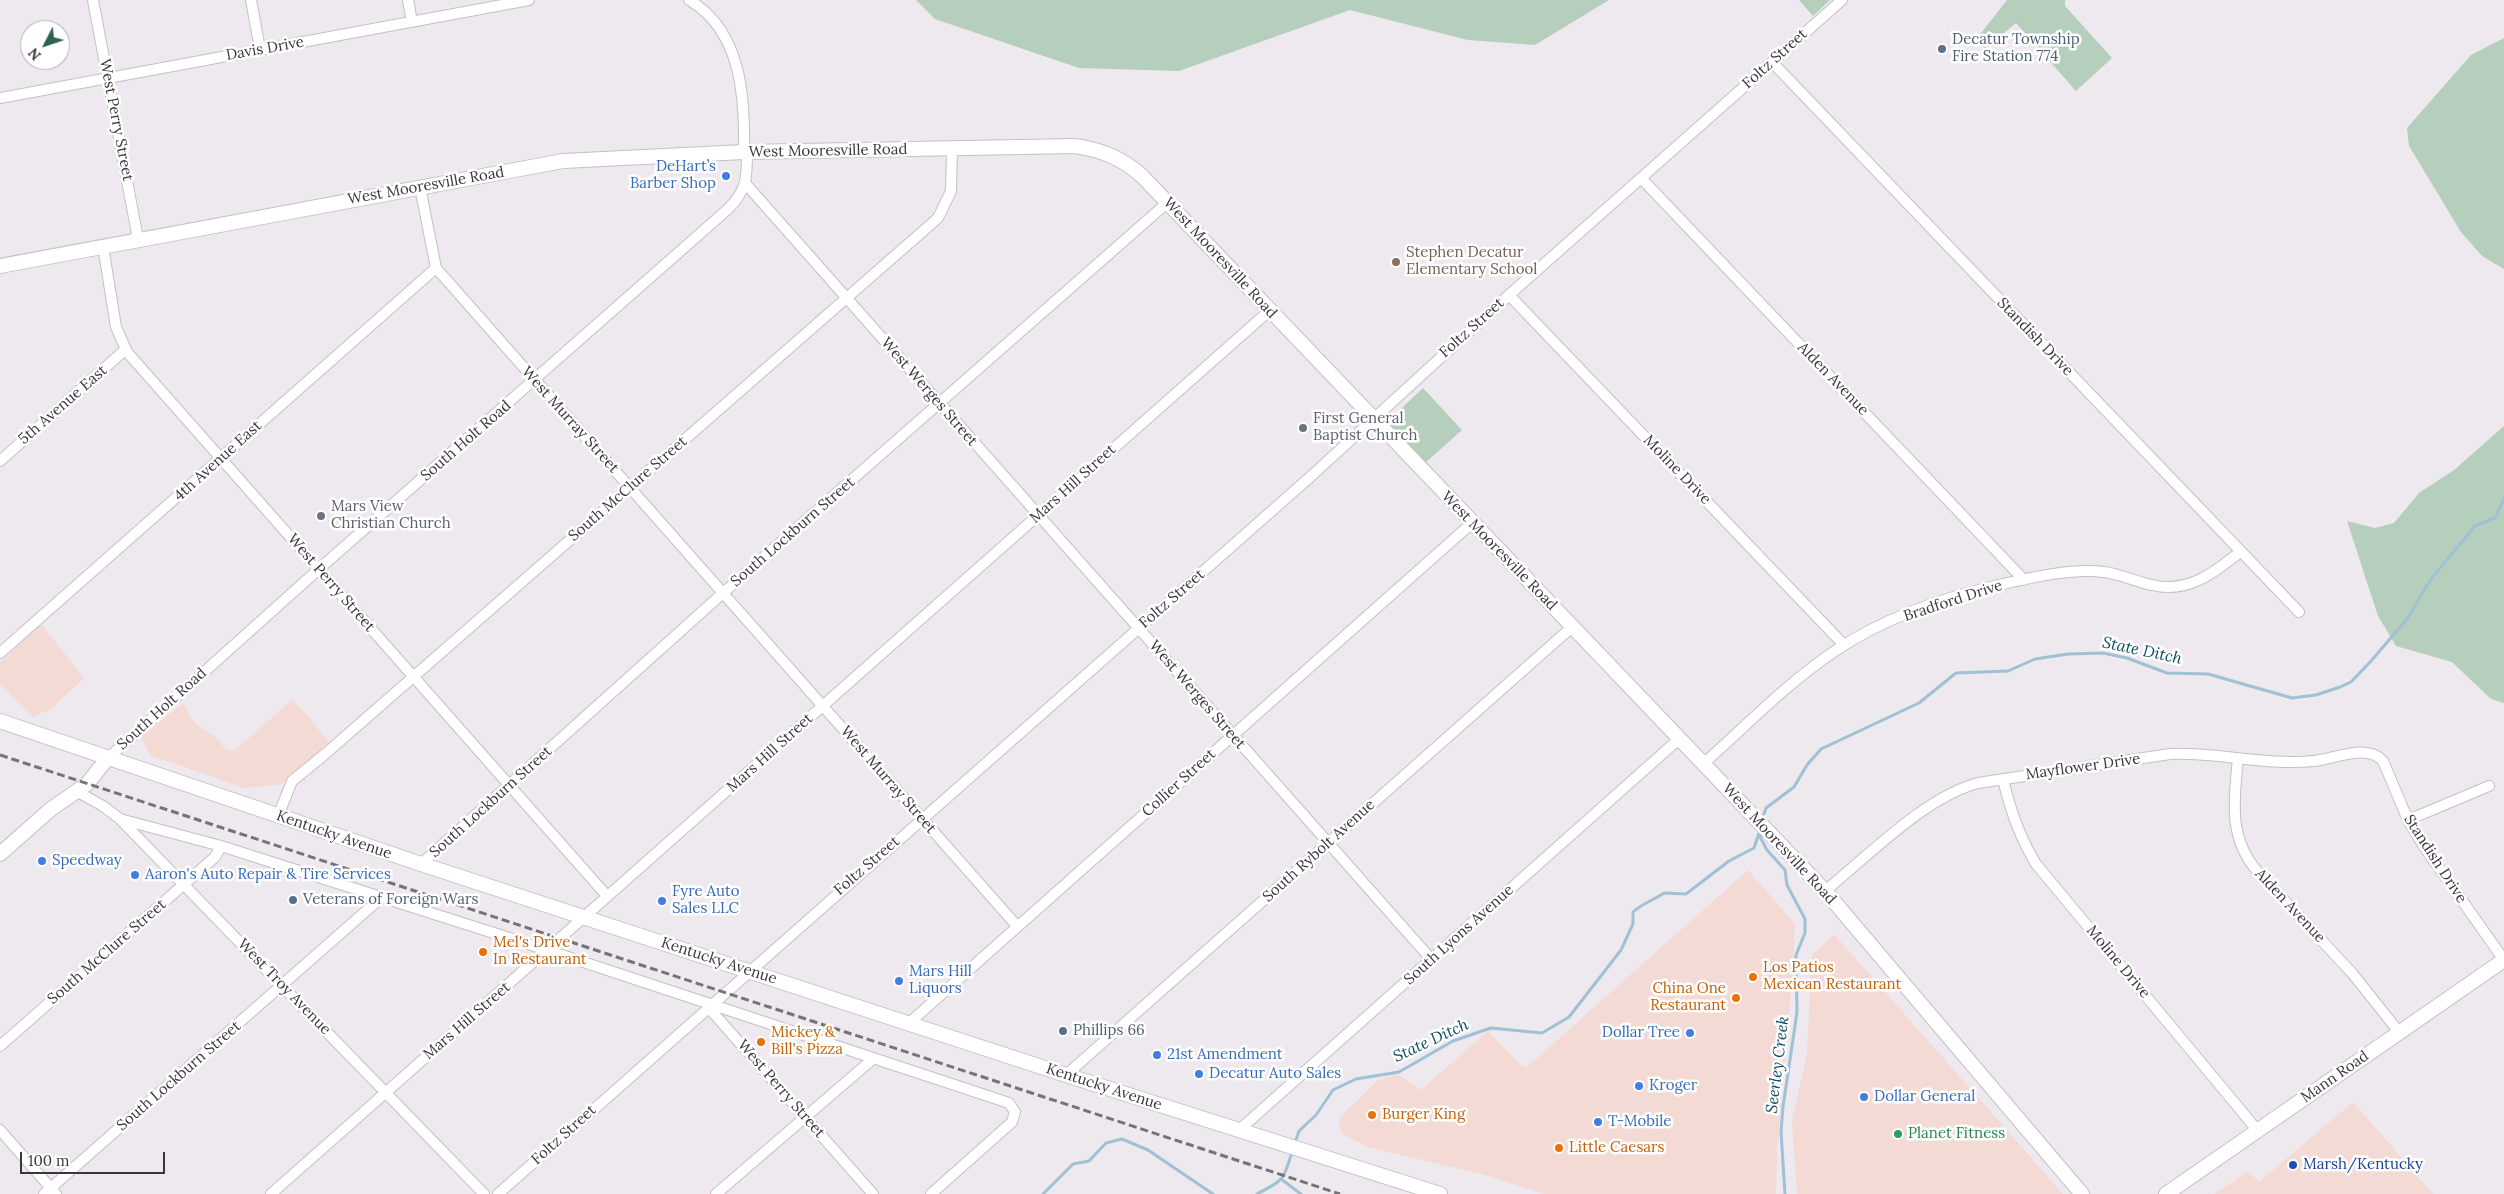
<!DOCTYPE html>
<meta charset="utf-8">
<style>
body{margin:0}
#map{position:relative;width:2504px;height:1194px;overflow:hidden;background:#eee8ef;font-family:Lora,serif}
canvas{display:block}
.north{position:absolute;left:20px;top:20px;width:50px;height:50px;box-sizing:border-box;background:#fff;border:1px solid #b0afb0;border-radius:50%;rotate:229deg;font-size:14px;font-weight:700;line-height:20px;text-align:center;color:#39373a}
.north::after{content:'';display:block;margin:auto;width:18px;height:22px;background:#2b634b;clip-path:polygon(50% 0,100% 100%,50% 72%,0 100%)}
.scale{position:absolute;left:20px;top:1152px;width:145px;height:22px;box-sizing:border-box;border:2px solid #39373a;border-top:0;padding-left:6px;font-size:15px;line-height:18px;white-space:nowrap;color:#39373a;-webkit-text-stroke:4px #fff;paint-order:stroke}
</style>
<div id="map">
<canvas width="2504" height="1194"></canvas>
<div class="north">N</div>
<div class="scale">100 m</div>
</div>
<script>
const ctx = document.querySelector('canvas').getContext('2d');
ctx.lineJoin = 'round';
function fill(path, color) {
  ctx.fillStyle = color;
  ctx.fill(path, 'evenodd');
}
function stroke(path, color, width, dash) {
  ctx.strokeStyle = color;
  ctx.lineWidth = width;
  ctx.lineCap = dash ? 'butt' : 'round';
  ctx.setLineDash(dash || []);
  ctx.stroke(path);
}
function write(font, color, halo, rows, align = 'center') {
  ctx.font = font + ' Lora,serif';
  ctx.lineWidth = 5;
  ctx.setLineDash([]);
  ctx.textBaseline = 'middle';
  ctx.strokeStyle = halo;
  ctx.fillStyle = color;
  for (const [text, x, y, turn = 0] of rows) {
    ctx.save();
    ctx.translate(x, y);
    ctx.rotate((+turn || 0) * Math.PI / 180);
    ctx.textAlign = isNaN(turn) ? turn : align;
    if (halo) ctx.strokeText(text, 0, 0);
    ctx.fillText(text, 0, 0);
    ctx.restore();
  }
}
const commercial = new Path2D(`
 M41,624L84,678L51,709L32,717L0,683V663Z
 M293,699L329,742L282,784L244,788L150,755L144,743L142,736L183,703L194,722L218,739L226,750L234,751Z
 M1748,870L1795,924L1793,971L1777,1149L1776,1194H1544L1482,1174L1367,1147L1343,1134L1339,1126L1340,1117L1377,1081L1397,1074L1421,1090L1488,1031L1522,1066L1527,1067Z
 M1834,934L2063,1194H1797L1792,1121L1807,1054L1811,964L1813,954Z
 M2353,1102L2433,1194H2215L2248,1171L2259,1182Z`);
const green = new Path2D(`
 M916,0H1609L1535,45L1468,40L1350,10L1179,71L1079,68L935,19Z
 M1799,0H1830L1813,16Z
 M2007,0H2065V6L2112,58L2076,91L2016,23L1985,49L1978,37Z
 M2504,38V269L2482,256L2461,232L2409,146L2407,128L2471,55Z
 M1423,388L1462,430L1425,463L1387,422Z
 M2504,426V703L2491,699L2452,662L2396,646L2378,616L2347,521L2375,528L2394,523L2419,493L2454,470Z`);
const stream = new Path2D(`
 M1764,814L1766,808L1794,787L1807,765L1821,749L1919,703L1956,673L2008,671L2035,659L2068,654L2103,653L2127,658L2167,673L2208,674L2292,698L2316,695L2340,687L2351,682L2371,661L2407,619L2431,579L2475,526L2495,518L2504,498
 M1759,835L1767,850L1785,870L1787,885L1805,919V933L1796,955L1797,1012L1783,1107L1781,1131L1785,1194
 M1295,1143L1299,1131L1316,1115L1333,1090L1356,1079L1399,1072L1453,1041L1491,1028L1542,1033L1569,1017L1621,950L1633,924V912C1643,903 1654,900 1664,893L1686,894L1729,861L1754,848L1759,833
 M1281,1179L1301,1194
 M1043,1194L1073,1164L1089,1161L1106,1143L1122,1139L1148,1150L1213,1194
 M1257,1194C1283,1180 1283,1182 1292,1152`);
const minor = new Path2D(`
 M93,0L138,239
 M251,0L260,49
 M408,0L412,22
 M689,0C742,31 745,98 744,152
 M1772,62L2299,612
 M0,98L529,0
 M1641,178L2024,580
 M745,183L1431,959
 M420,187L436,268L1017,926
 M103,246L116,327L127,352L607,896
 M1509,295L1844,645
 M0,461L126,349
 M0,653L436,268
 M2238,758C2234,800 2228,837 2257,871L2352,973L2399,1032
 M107,759L319,569L728,209C747,190 747,178 747,152
 M1703,764C1746,726 1787,683 1835,651C1885,617 1945,597 2003,584C2034,577 2072,568 2104,572C2120,574 2136,582 2152,585C2187,594 2214,573 2240,552
 M2003,779C2010,810 2019,836 2036,864L2258,1131
 M76,791L103,806L120,819L484,1194
 M278,816L292,781L324,755L938,218L951,191L952,149
 M120,819L221,846L547,950L1009,1103L1015,1112L1012,1122L931,1194
 M2408,820L2489,786
 M421,864L723,593L1167,203
 M1825,891C1868,856 1925,797 1978,783L2170,754C2218,752 2266,766 2314,761C2335,759 2367,743 2383,761L2408,820L2423,845L2504,960
 M708,1007L873,1194
 M908,1024L1472,523
 M0,1046L215,857L221,846
 M1066,1075L1572,627
 M0,1130L56,1194
 M1238,1131L1679,739
 M44,1194L382,897
 M271,1194L1269,311
 M498,1194L1309,478L1509,295L1842,0
 M716,1194L874,1058`);
const major = new Path2D(`
 M0,266L563,161L744,152L1075,146C1102,150 1122,158 1142,176L1825,891L2082,1194
 M0,721L421,864L1066,1075L1440,1194
 M0,854L51,809L87,784L107,759
 M2166,1194L2504,960`);
const rail = new Path2D(`
 M0,755L1340,1194`);
const markers = [
 [1942,49,5,"#5c6f8a"],
 [726,176,5,"#3f7fe0"],
 [1396,262,5,"#8d6e63"],
 [1303,428,5,"#6b7280"],
 [321,516,5,"#6b7280"],
 [42,861,5,"#3f7fe0"],
 [135,875,5,"#3f7fe0"],
 [293,900,5,"#5c6f8a"],
 [662,901,5,"#3f7fe0"],
 [483,952,5,"#e8710a"],
 [1753,977,5,"#e8710a"],
 [899,981,5,"#3f7fe0"],
 [1736,998,5,"#e8710a"],
 [1063,1031,5,"#5c6f8a"],
 [1690,1033,5,"#3f7fe0"],
 [761,1042,5,"#e8710a"],
 [1157,1055,5,"#3f7fe0"],
 [1199,1074,5,"#3f7fe0"],
 [1639,1086,5,"#3f7fe0"],
 [1864,1097,5,"#3f7fe0"],
 [1372,1115,5,"#e8710a"],
 [1598,1122,5,"#3f7fe0"],
 [1898,1134,5,"#2e9e5b"],
 [1559,1148,5,"#e8710a"],
 [2293,1165,5,"#1a4fb4"]
];
const serviceNames = [
 ["Decatur Township",1952,40],
 ["Fire Station 774",1952,57],
 ["Veterans of Foreign Wars",303,900],
 ["Phillips 66",1073,1031]
];
const streetNames = [
 ["Davis Drive",265,49,-10],
 ["Foltz Street",1775,59,-42],
 ["West Perry Street",116,120,79],
 ["West Mooresville Road",828,151,-1],
 ["West Mooresville Road",426,186,-10],
 ["West Mooresville Road",1220,258,47],
 ["Foltz Street",1472,328,-42],
 ["Standish Drive",2035,337,46],
 ["Alden Avenue",1833,379,46],
 ["West Werges Street",929,392,49],
 ["5th Avenue East",63,405,-41],
 ["West Murray Street",570,420,48],
 ["South Holt Road",466,441,-41],
 ["4th Avenue East",218,461,-42],
 ["Moline Drive",1677,470,46],
 ["Mars Hill Street",1073,484,-42],
 ["South McClure Street",628,489,-41],
 ["South Lockburn Street",793,532,-41],
 ["West Mooresville Road",1499,551,46],
 ["West Perry Street",331,583,49],
 ["Foltz Street",1172,599,-41],
 ["Bradford Drive",1953,601,-18],
 ["West Werges Street",1197,695,49],
 ["South Holt Road",162,709,-42],
 ["Mars Hill Street",770,753,-42],
 ["Mayflower Drive",2083,767,-8],
 ["West Murray Street",888,780,49],
 ["Collier Street",1179,783,-42],
 ["South Lockburn Street",491,802,-42],
 ["Kentucky Avenue",334,835,19],
 ["West Mooresville Road",1779,844,47],
 ["South Rybolt Avenue",1319,851,-42],
 ["Standish Drive",2435,859,57],
 ["Foltz Street",867,866,-41],
 ["Alden Avenue",2290,906,47],
 ["South Lyons Avenue",1459,935,-42],
 ["South McClure Street",107,952,-41],
 ["Kentucky Avenue",719,961,18],
 ["Moline Drive",2118,962,50],
 ["West Troy Avenue",284,987,46],
 ["Mars Hill Street",467,1021,-41],
 ["South Lockburn Street",179,1076,-41],
 ["Mann Road",2335,1077,-35],
 ["Kentucky Avenue",1104,1087,18],
 ["West Perry Street",781,1089,49],
 ["Foltz Street",564,1135,-42]
];
const shopNames = [
 ["DeHart’s",716,167,"right"],
 ["Barber Shop",716,184,"right"],
 ["Speedway",52,861],
 ["Aaron's Auto Repair & Tire Services",145,875],
 ["Fyre Auto",672,892],
 ["Sales LLC",672,909],
 ["Mars Hill",909,972],
 ["Liquors",909,989],
 ["Dollar Tree",1680,1033,"right"],
 ["21st Amendment",1167,1055],
 ["Decatur Auto Sales",1209,1074],
 ["Kroger",1649,1086],
 ["Dollar General",1874,1097],
 ["T-Mobile",1608,1122]
];
const educationNames = [
 ["Stephen Decatur",1406,253],
 ["Elementary School",1406,270]
];
const worshipNames = [
 ["First General",1313,419],
 ["Baptist Church",1313,436],
 ["Mars View",331,507],
 ["Christian Church",331,524]
];
const foodNames = [
 ["Mel's Drive",493,943],
 ["In Restaurant",493,960],
 ["Los Patios",1763,968],
 ["Mexican Restaurant",1763,985],
 ["China One",1726,989,"right"],
 ["Restaurant",1726,1006,"right"],
 ["Mickey &",771,1033],
 ["Bill's Pizza",771,1050],
 ["Burger King",1382,1115],
 ["Little Caesars",1569,1148]
];
const leisureNames = [
 ["Planet Fitness",1908,1134]
];
const transitNames = [
 ["Marsh/Kentucky",2303,1165]
];
const waterNames = [
 ["State Ditch",2142,651,12],
 ["State Ditch",1431,1041,-25],
 ["Seerley Creek",1778,1065,-83]
];
fill(commercial, '#f4dad4');
fill(green, '#b5cfbc');
stroke(stream, '#9fc1d4', 3);
stroke(minor, '#c5bfc6', 12);
stroke(major, '#c5bfc6', 16);
stroke(minor, '#fff', 10);
stroke(major, '#fff', 14);
stroke(rail, '#767377', 3, [8, 4]);
for (const [x, y, r, color] of markers) {
  const dot = new Path2D();
  dot.arc(x, y, r, 0, 2 * Math.PI);
  ctx.fillStyle = color;
  ctx.fill(dot);
  stroke(dot, '#fff', 2);
}
write('15px', '#4e5e75', '#fff', serviceNames, 'left');
write('15px', '#39373a', '#fff', streetNames);
write('15px', '#366cbe', '#fff', shopNames, 'left');
write('15px', '#785e54', '#fff', educationNames, 'left');
write('15px', '#5b616d', '#fff', worshipNames, 'left');
write('15px', '#c56008', '#fff', foodNames, 'left');
write('15px', '#27864d', '#fff', leisureNames, 'left');
write('15px', '#164399', '#fff', transitNames, 'left');
write('italic 16px', '#0b4c68', '#fff', waterNames);
</script>
